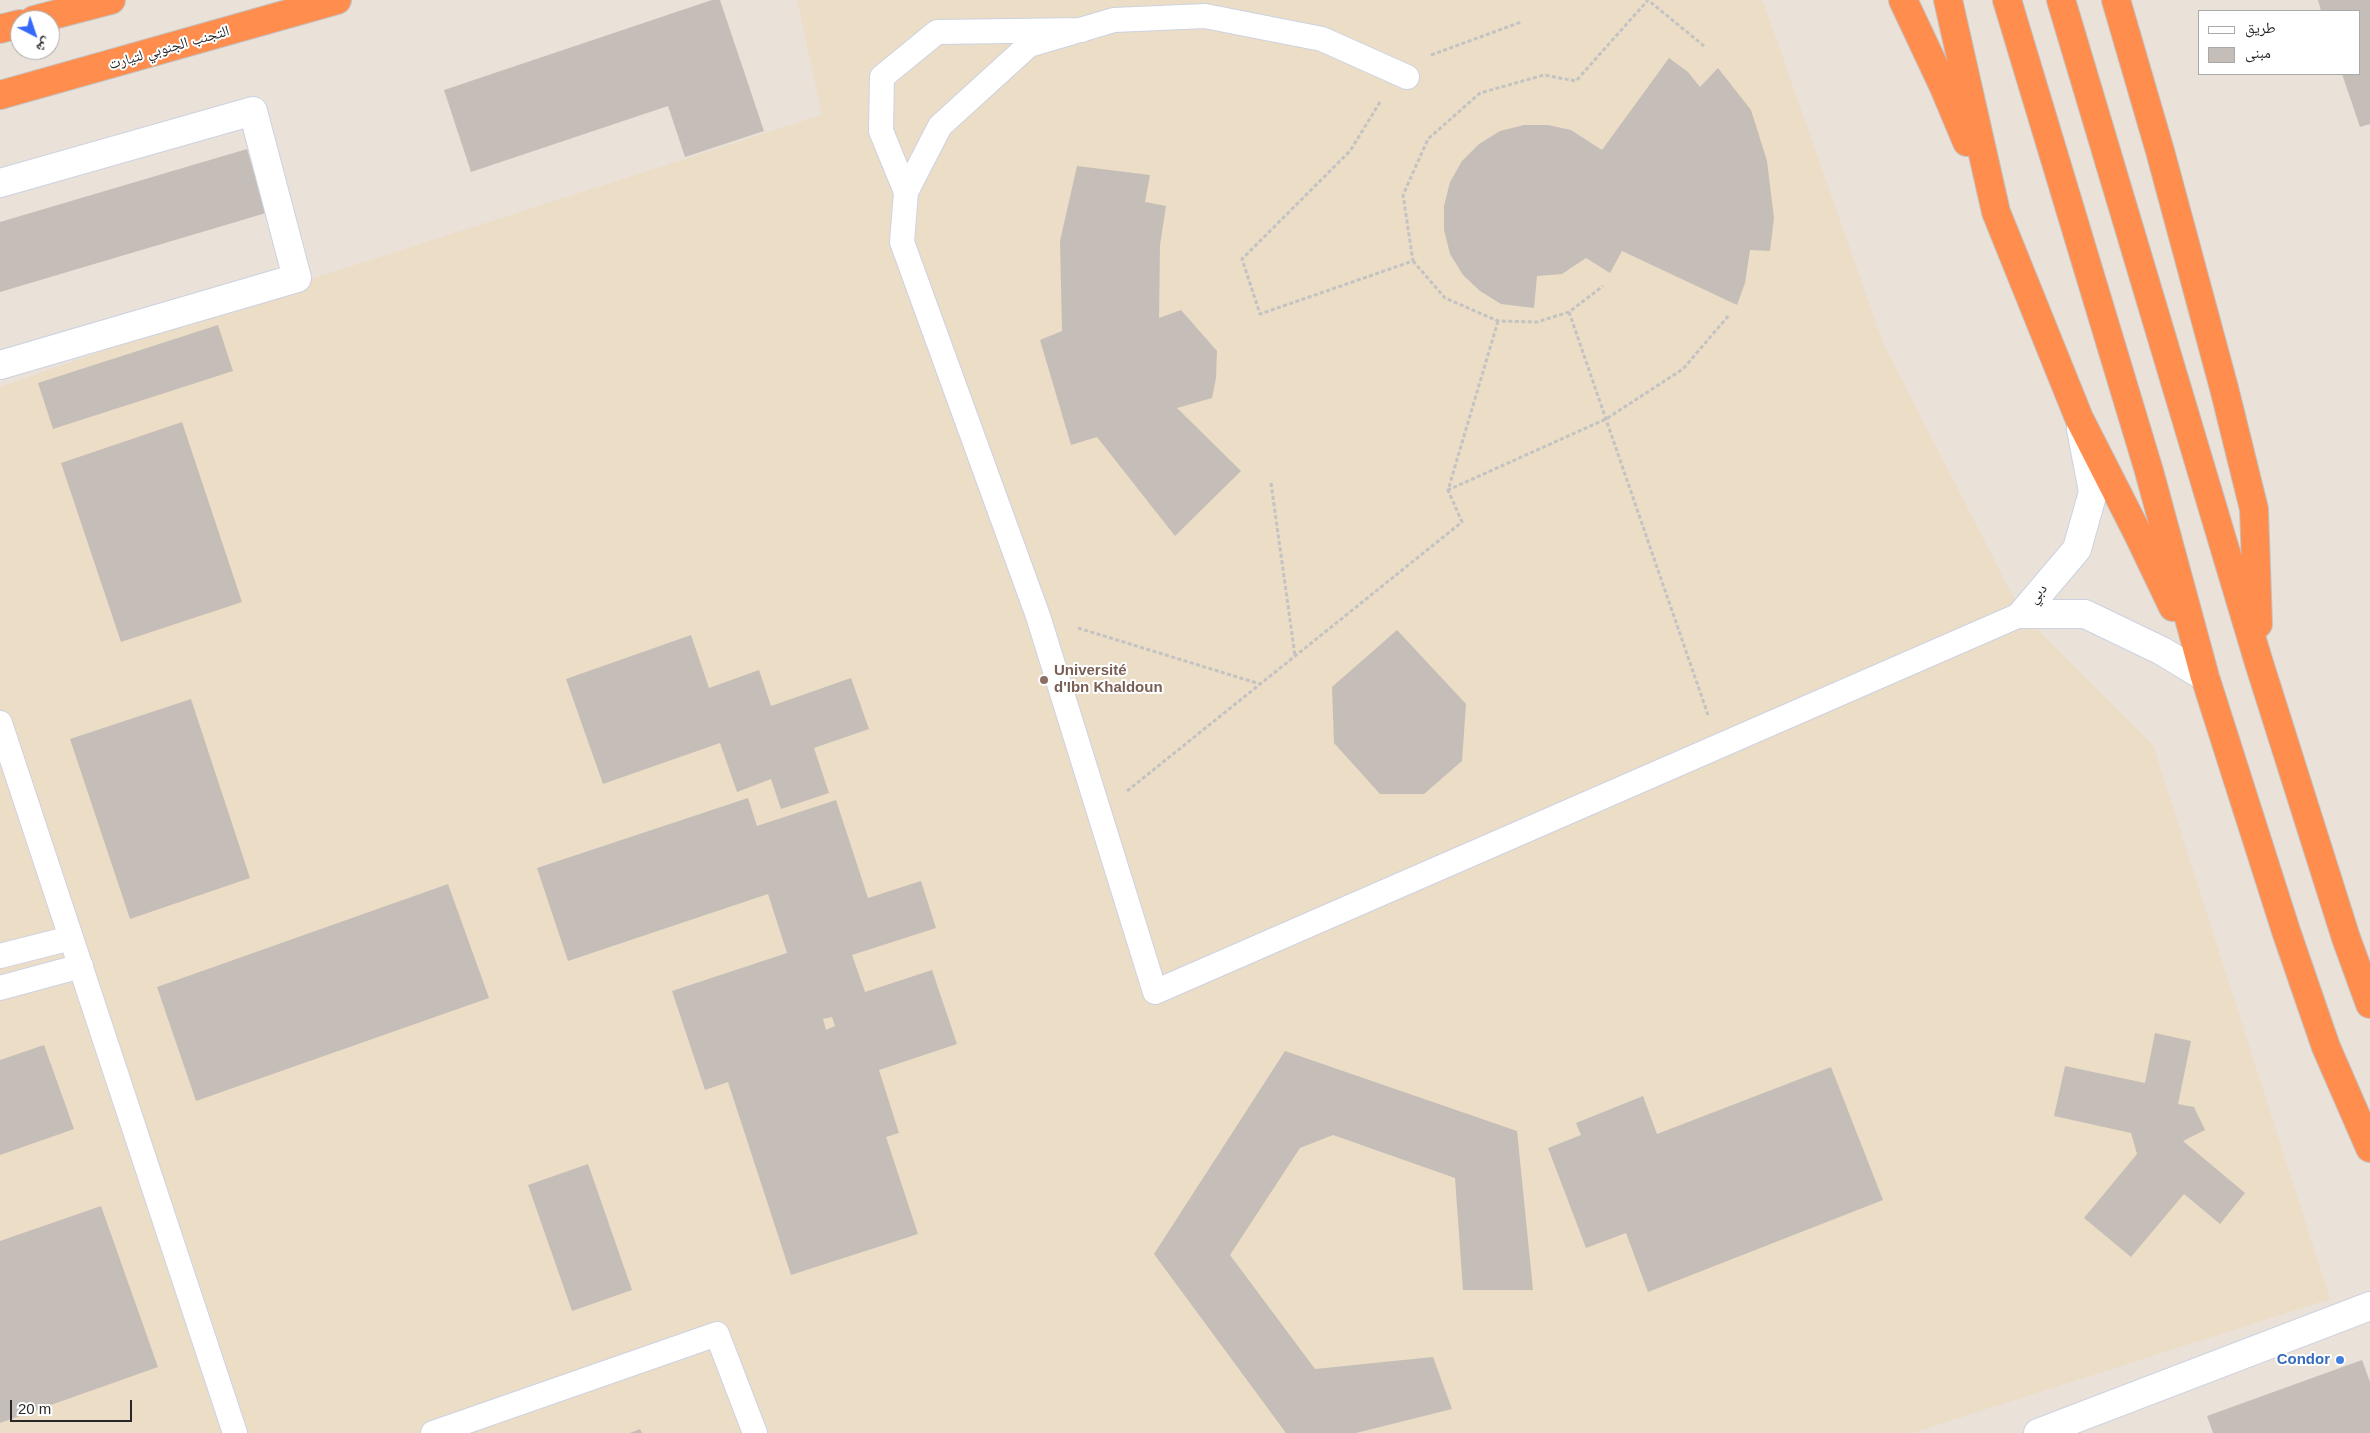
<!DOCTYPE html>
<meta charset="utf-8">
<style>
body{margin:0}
#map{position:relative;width:2370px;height:1433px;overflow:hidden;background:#eae1d8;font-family:Helvetica,"Noto Naskh Arabic",sans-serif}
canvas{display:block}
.legend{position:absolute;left:2198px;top:10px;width:162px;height:65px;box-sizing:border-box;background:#fff;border:1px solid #a9a9a9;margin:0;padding:6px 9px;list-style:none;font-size:15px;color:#272727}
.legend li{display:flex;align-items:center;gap:10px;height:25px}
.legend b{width:25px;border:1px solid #a9a9a9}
.north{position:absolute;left:10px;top:10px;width:50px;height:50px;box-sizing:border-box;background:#fff;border:1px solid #a9a9a9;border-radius:50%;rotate:139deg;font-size:14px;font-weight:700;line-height:20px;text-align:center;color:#272727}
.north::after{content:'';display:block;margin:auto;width:18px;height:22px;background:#3569fa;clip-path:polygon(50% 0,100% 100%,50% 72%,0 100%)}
.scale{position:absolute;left:10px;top:1400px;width:122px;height:22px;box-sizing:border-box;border:2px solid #272727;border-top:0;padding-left:6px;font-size:15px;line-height:18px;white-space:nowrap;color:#272727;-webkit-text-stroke:4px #fff;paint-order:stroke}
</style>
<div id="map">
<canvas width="2370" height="1433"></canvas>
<ul class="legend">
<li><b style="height:6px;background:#fff"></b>طريق</li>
<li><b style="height:14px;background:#c5beb8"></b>مبنى</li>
</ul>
<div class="north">ش</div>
<div class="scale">20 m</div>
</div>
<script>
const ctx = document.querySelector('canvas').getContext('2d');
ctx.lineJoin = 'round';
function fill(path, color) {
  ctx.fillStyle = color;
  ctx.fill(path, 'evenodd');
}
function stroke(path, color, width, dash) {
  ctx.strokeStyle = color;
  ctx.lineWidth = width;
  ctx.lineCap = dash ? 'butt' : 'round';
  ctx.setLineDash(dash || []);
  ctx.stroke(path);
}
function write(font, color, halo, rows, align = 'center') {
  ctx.font = font + ' Helvetica,"Noto Naskh Arabic",sans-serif';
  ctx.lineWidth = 4;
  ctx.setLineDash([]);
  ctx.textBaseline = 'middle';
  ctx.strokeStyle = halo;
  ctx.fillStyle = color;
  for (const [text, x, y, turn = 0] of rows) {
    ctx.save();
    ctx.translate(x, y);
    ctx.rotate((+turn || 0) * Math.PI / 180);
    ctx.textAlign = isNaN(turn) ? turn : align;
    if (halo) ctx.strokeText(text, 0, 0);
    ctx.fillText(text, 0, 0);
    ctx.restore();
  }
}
const education = new Path2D(`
 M797,0H1760L1764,4L1883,343L2022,614L2153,745L2330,1299L1912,1433H0V387L277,290L822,115Z`);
const building = new Path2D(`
 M712,0H720L764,131L685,157L668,106L471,172L444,90Z
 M2318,0H2370V124L2360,127L2342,74H2359V11H2321Z
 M1669,58L1688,72L1700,87L1718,68L1751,110L1767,161L1774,218L1770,251L1750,250L1745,283L1737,305L1622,251L1610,273L1586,258L1562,274L1537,276L1534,308L1501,304L1480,291L1463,275L1450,254L1444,230V206L1450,182L1462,161L1479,144L1500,131L1524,125H1548L1571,130L1602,150Z
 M247,149L266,213L0,292V222Z
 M1077,166L1150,175L1145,202L1166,206L1160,245L1159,318L1181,310L1217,351L1216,378L1212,398L1177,408L1241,471L1175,536L1097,437L1071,445L1040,340L1062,331L1060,241Z
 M218,325L233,371L53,429L38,383Z
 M182,422L242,602L121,642L61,463Z
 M1397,630L1466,704L1462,761L1424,794H1380L1334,743L1332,687Z
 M691,635L709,688L759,670L771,706L851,678L869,729L814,748L829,793L781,809L771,779L737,792L720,743L603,784L566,679Z
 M191,699L250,878L130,919L70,739Z
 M748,798L757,826L836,800L868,898L921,881L936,928L852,955L865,992L932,970L957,1044L879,1070L899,1133L886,1137L918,1234L791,1275L728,1082L705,1090L672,991L787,953L768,894L568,961L537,868ZM832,1017L835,1026L826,1030L823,1019Z
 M448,884L489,998L196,1101L157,987Z
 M2155,1033L2191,1041L2178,1104L2194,1107L2205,1130L2183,1141L2245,1193L2220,1224L2184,1194L2131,1257L2084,1218L2137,1154L2131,1133L2054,1116L2065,1066L2145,1083Z
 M44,1045L74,1129L0,1155V1060Z
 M1285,1051L1517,1131L1533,1290H1463L1455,1178L1333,1135L1300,1148L1230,1255L1315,1369L1433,1357L1452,1409L1356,1433H1286L1154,1254Z
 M1831,1067L1883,1200L1648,1292L1626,1233L1586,1248L1548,1148L1581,1135L1576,1123L1643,1096L1657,1134Z
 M588,1164L632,1290L572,1311L528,1185Z
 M101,1206L158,1367L0,1423V1241Z
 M2362,1360L2370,1382V1433H2213L2207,1416Z
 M640,1429L642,1433H630Z`);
const path = new Path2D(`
 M1431,55L1521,22
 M1380,102L1350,151L1242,259L1260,314L1413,261L1403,195L1428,139L1480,93L1544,75L1576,81L1648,0L1704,46
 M1413,261L1445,298L1498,321L1537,322L1569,312L1603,286
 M1569,312L1708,715
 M1498,321L1448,490L1606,419L1683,369L1729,315
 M1271,483L1295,656
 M1078,628L1260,684
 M1127,791L1462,522L1448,490`);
const lane = new Path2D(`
 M1082,30L937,32L882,77L881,131L906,192L902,242L1038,616L1155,992L2022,614
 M906,192L940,126L1029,45L1114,20L1205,16L1322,39L1407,77
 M0,723L235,1433
 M0,956L71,938
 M0,988L81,966
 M433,1433L717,1334L755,1433`);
const street = new Path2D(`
 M0,183L253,111L297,278L0,365
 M2081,429L2093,492L2077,549L2022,614H2085L2162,651L2205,677
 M2038,1433L2370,1306`);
const highway = new Path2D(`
 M1903,0L1943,85L1967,142
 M1948,0L1996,212L2079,418L2139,536L2173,607
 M2007,0L2149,471L2205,677L2286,931L2326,1047L2370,1148
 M2061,0L2259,663L2346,938L2370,1004
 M2116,0L2160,151L2224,388L2254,509L2258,624
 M34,20L111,0
 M0,29L20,24
 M0,95L337,0`);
const markers = [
 [1044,680,5,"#8d6e63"],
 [2340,1360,5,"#3f7fe0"]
];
const streetNames = [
 ["التجنب الجنوبي لتيارت",169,48,-16],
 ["دبي",2038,594,-50]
];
const educationNames = [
 ["Université",1054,671],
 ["d'Ibn Khaldoun",1054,688]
];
const shopNames = [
 ["Condor",2330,1360]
];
fill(education, '#ecddc6');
fill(building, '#c5beb8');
stroke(lane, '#cdd2e1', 26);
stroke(street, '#cdd2e1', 30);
stroke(highway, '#c3c3c3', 30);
stroke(path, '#c3c3c3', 3, [4, 2.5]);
stroke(lane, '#fff', 24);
stroke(street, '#fff', 28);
stroke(highway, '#ff8d4e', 28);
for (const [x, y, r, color] of markers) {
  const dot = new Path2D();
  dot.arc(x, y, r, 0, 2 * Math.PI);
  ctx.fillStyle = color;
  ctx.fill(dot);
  stroke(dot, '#fff', 2);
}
write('15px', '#272727', '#fff', streetNames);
write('bold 15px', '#785e54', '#fff', educationNames, 'left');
write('bold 15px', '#366cbe', '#fff', shopNames, 'right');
</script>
